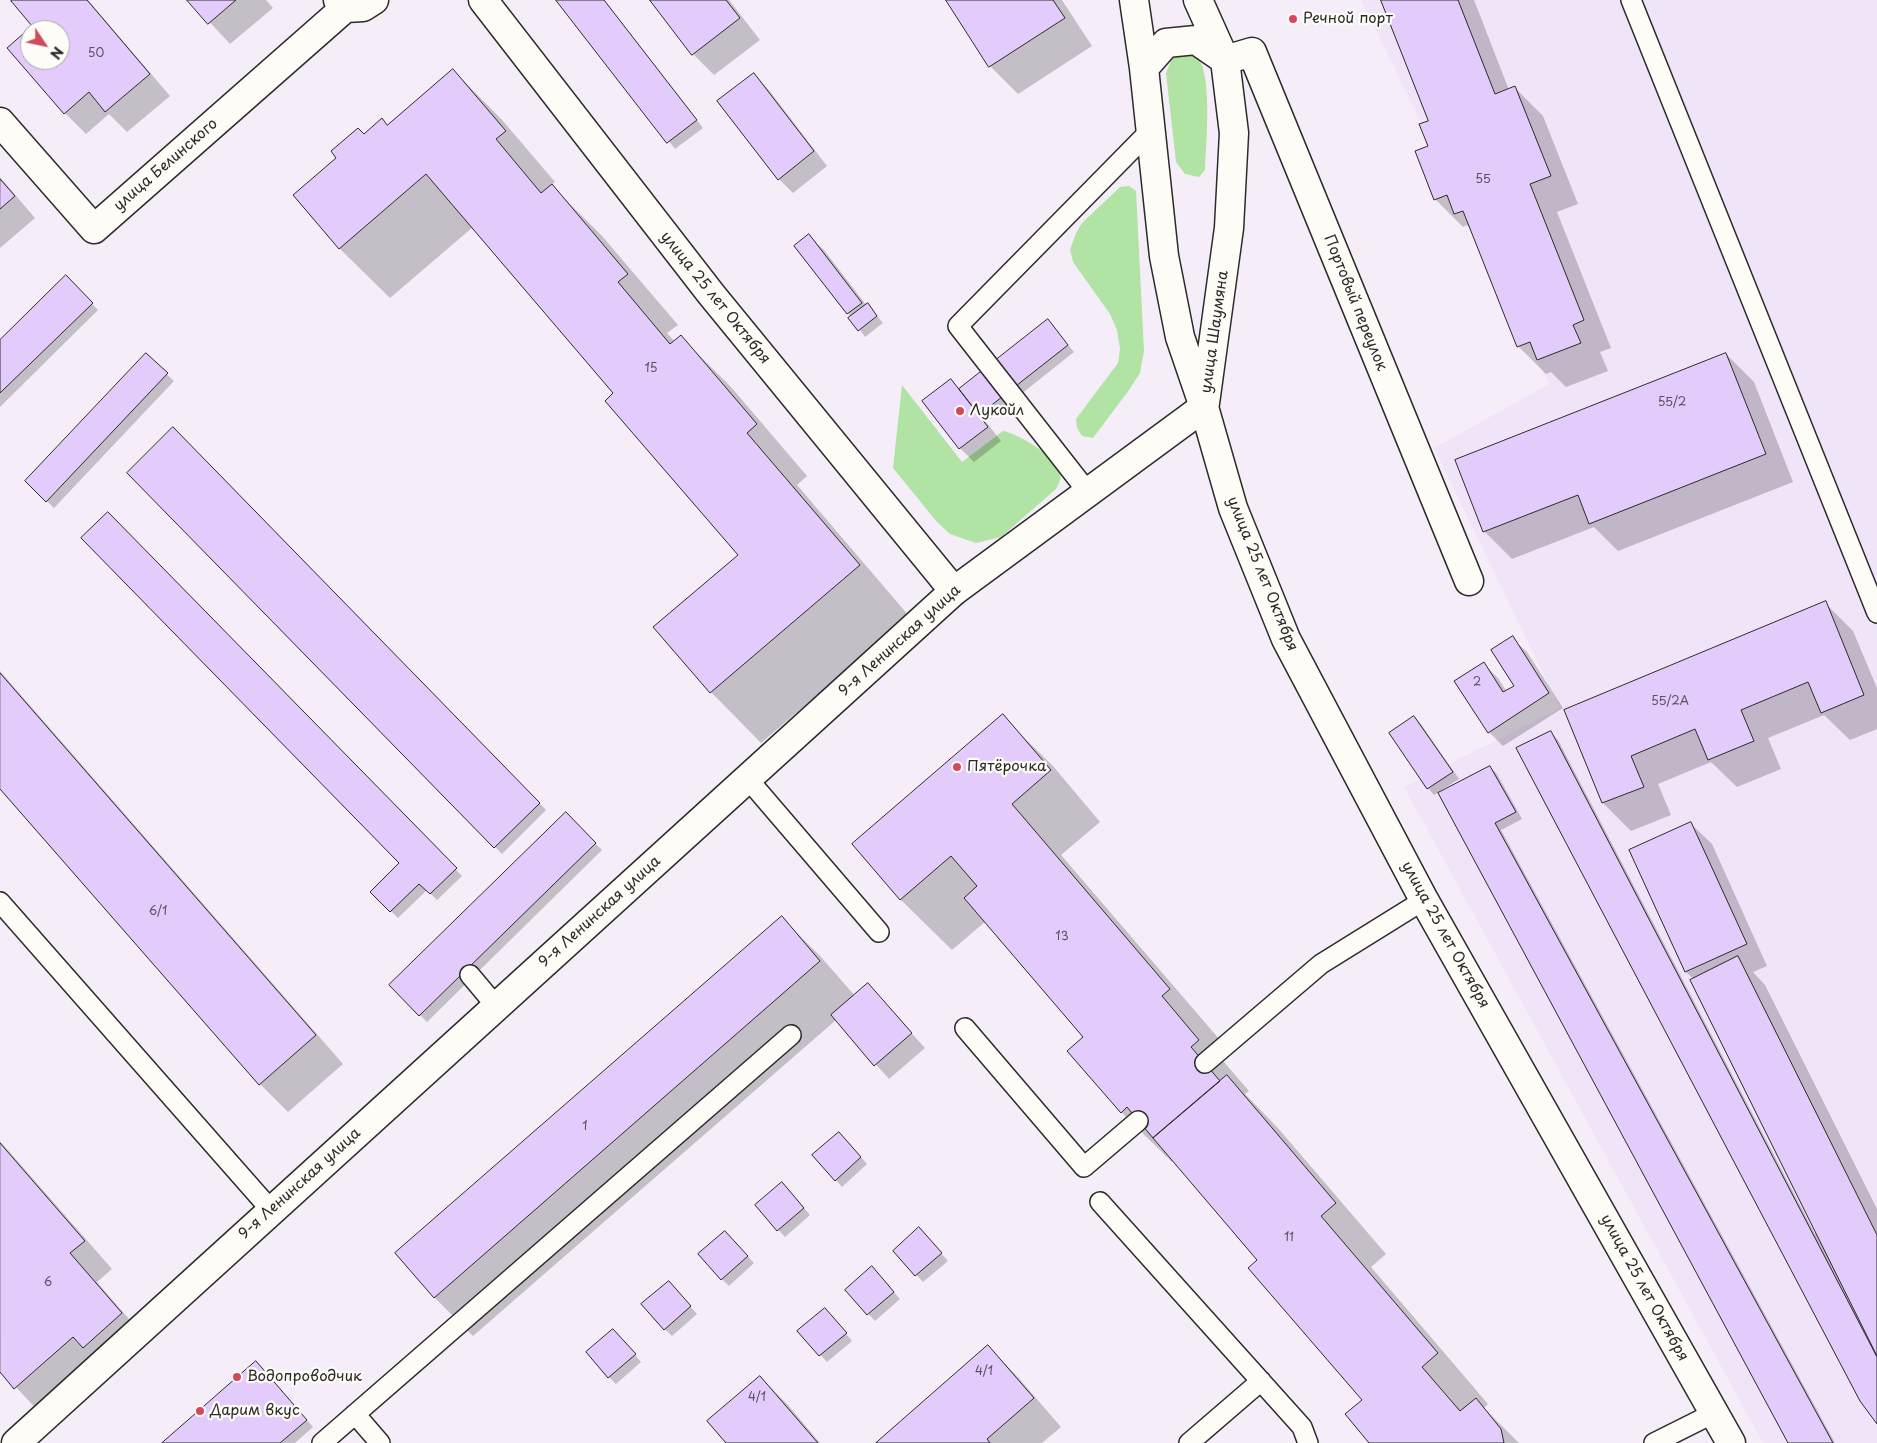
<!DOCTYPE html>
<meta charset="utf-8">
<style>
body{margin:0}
#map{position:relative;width:1877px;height:1443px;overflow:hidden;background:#f5eef8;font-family:"Playpen Sans",sans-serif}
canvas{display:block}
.north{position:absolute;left:20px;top:20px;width:50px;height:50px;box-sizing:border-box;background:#fdfcf7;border:1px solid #a9a8a5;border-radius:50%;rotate:124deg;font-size:14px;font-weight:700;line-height:20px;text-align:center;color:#2b2b2b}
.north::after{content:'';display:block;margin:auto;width:18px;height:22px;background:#d1495b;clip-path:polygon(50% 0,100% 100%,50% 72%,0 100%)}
</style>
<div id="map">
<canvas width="1877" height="1443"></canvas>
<div class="north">N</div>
</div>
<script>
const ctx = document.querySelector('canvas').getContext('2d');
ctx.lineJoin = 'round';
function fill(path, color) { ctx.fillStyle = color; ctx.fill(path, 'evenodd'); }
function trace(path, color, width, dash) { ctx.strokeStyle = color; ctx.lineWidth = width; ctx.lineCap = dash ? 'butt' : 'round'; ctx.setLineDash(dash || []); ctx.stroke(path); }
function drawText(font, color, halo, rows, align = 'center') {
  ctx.font = font + ' "Playpen Sans",sans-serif'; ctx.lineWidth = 4.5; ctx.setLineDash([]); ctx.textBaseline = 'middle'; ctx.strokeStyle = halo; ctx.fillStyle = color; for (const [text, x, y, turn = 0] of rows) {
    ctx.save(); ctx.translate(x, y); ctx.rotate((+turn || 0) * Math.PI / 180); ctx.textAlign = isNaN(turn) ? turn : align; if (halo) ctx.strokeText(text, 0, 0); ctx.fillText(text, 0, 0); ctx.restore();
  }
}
fill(new Path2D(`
 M1361 0H1877V1443H1763L1404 787 1560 708 1434 448 1549 384Z`), '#f0e4f9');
fill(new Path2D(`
 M1186 52C1189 53 1194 55 1197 57 1213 72 1206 148 1205 170L1199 177 1185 174 1176 162 1166 73 1173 56Z
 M1129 186 1136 191 1144 351 1140 373 1129 390 1093 438 1082 436 1077 428 1076 419 1118 363 1120 349 1117 330 1110 314 1073 262 1070 250 1076 233 1082 223 1120 187Z
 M902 385 962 462 1003 431C1017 433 1055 456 1060 470 1062 477 1059 484 1056 489L1001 537 976 543 950 534 937 522 893 468Z`), '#b0e3a4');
fill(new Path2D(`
 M15 0H88L170 96 127 132 109 114 86 134 65 113 9 48 34 26ZM30 30H60V60H30Z
 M189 0H266L273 8 230 44Z
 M558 0H604L703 128 675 149Z
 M652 0H729L760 40 714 75 693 54Z
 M948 0H1062L1092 46 1018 94 990 66Z
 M1382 0H1474L1509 90 1515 88 1543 116 1578 204 1557 212 1611 348 1600 352 1608 371 1566 387 1551 372 1546 374 1518 346 1472 230 1467 225 1463 227 1435 199 1429 147 1430 122Z
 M453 70 503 121 555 182 551 185 602 236 678 325 667 333 675 342 681 337 731 387 807 476 797 485 909 616 761 743 711 692 655 627 739 555 615 393 473 227 390 298 339 248 364 135 382 120 388 126Z
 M754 74 768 89 827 166 793 193 779 179Z
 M0 177 35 218 0 248Z
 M809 236 824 250 867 306 874 312 883 323 865 337 848 313Z
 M66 277 98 310 0 407V342Z
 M1054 328 1074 352 986 422 1001 441 974 462 960 448 950 381 960 390Z
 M1726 354 1754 382 1793 482 1618 551 1594 527 1512 559 1484 531Z
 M146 355 174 381 54 508 26 481Z
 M173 429 546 810 502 854 129 473Z
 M108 513 462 876 437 900 427 890 398 918 371 892 401 863Z
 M1825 603 1853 631 1877 688V729L1850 740 1824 715 1768 738 1781 769 1737 787 1711 762 1658 784 1671 815 1631 831 1603 803 1565 710Z
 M1512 638 1527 652 1563 708 1503 746 1489 732 1484 664 1498 678 1507 692 1516 686Z
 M0 671 343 1064 288 1112 260 1084 0 787Z
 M1002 716 1053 766 1100 822 1061 855 1220 1040 1211 1047 1249 1091 1245 1094 1277 1127 1386 1254 1371 1267 1488 1404 1484 1408 1519 1443H1371L1364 1400 1259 1260 1174 1160 1172 1162 1121 1112 1085 1037 986 921 952 950 901 900 853 844Z
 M1414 717 1421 724 1459 779 1440 791 1441 793 1490 767 1497 774 1522 819 1501 830 1835 1443H1789L1439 792 1434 795 1428 788Z
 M1551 733 1558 740 1815 1234 1817 1233 1694 979 1686 972 1631 851 1690 823 1712 844 1767 966 1753 972 1765 985 1877 1209V1422Z
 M566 814 602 850 427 1022 391 985Z
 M782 918 821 957 855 996 868 985 925 1048 889 1079 836 1020 473 1336 434 1297Z
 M846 1140 867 1164 842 1187 836 1180Z
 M0 1141 112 1269 97 1282 149 1342 111 1375 43 1416 0 1370Z
 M789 1190 810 1215 785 1237 757 1206Z
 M926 1236 948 1261 923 1282 895 1251Z
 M732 1239 754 1263 729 1286 722 1279Z
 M879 1275 900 1299 875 1321 847 1290Z
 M675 1289 697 1314 672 1336 665 1329Z
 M831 1316 852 1341 827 1362 799 1331Z
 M620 1337 641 1362 616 1384 609 1377Z
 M988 1347 1016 1375 1061 1427 1042 1443H878Z
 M263 1370 313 1427 295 1443H164Z
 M760 1377 788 1405 820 1443H728Z`), '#0003');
const building = new Path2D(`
 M13 0H87L150 74 105 112 89 92 64 114 7 48 32 26 11 1ZM30 30H60V60H30Z
 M187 0H236L208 24Z
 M556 0H604L697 120 667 143Z
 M650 0H726L740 18 692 55Z
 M946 0H1053L1065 18 989 67Z
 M1381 0H1458L1495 94 1515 86 1551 176 1530 184 1584 320 1573 325 1581 343 1537 360 1530 342 1517 347 1463 211 1454 214 1447 195 1434 200 1415 151 1428 146 1419 124 1428 121Z
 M453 69 506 131 496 139 541 193 552 184 628 274 618 282 670 344 681 335 757 424 747 433 860 565 710 693 653 627 738 555 605 401 613 393 426 174 339 249 293 195 336 158 331 151 358 128 364 134 382 118 387 125Z
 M754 73 814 151 778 180 717 101Z
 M0 179 15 196 0 209Z
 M809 234 862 303 847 314 794 246Z
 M66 275 93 303 0 393V340Z
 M868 303 877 316 858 331 848 318Z
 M1048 319 1068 345 979 415 959 389Z
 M146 353 168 373 46 502 25 481Z
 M1726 353 1766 454 1589 524 1578 495 1483 532 1455 460Z
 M951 379 988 427 959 449 922 401Z
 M173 427 540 803 494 848 127 473Z
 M108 512 457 868 430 894 419 884 390 912 370 892 399 863 81 538Z
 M1826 601 1864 695 1821 713 1808 682 1741 710 1754 741 1708 760 1695 729 1631 756 1644 787 1602 803 1564 710Z
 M1513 636 1549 693 1488 733 1454 681 1484 662 1503 692 1514 686 1491 650Z
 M0 673 316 1035 259 1085 0 789Z
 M1003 714 1051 770 1012 804 1170 989 1162 996 1199 1040 1191 1047 1220 1081 1153 1138 1127 1107 1121 1113 1067 1051 1083 1037 964 898 977 886 951 856 900 900 852 844Z
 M1414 716 1453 772 1427 789 1389 733Z
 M1551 731 1877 1357V1424L1860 1401 1516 748Z
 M1490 766 1516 812 1495 823 1833 1443H1788L1438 793Z
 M566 812 596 843 419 1016 389 985Z
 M1691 822 1747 944 1685 972 1629 850Z
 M782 916 820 961 434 1298 395 1253Z
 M1738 956 1877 1235V1356L1690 980Z
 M868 983 912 1033 874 1066 831 1015Z
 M1227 1075 1336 1203 1321 1216 1438 1353 1422 1367 1460 1411 1476 1398 1501 1429 1504 1443H1369L1345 1414 1362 1400 1248 1268 1257 1260 1153 1138Z
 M839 1132 861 1157 835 1181 812 1155Z
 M0 1143 85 1241 70 1253 122 1313 83 1348 73 1337 14 1389 0 1372Z
 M782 1182 804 1208 777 1231 755 1205Z
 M919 1227 942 1253 915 1276 893 1251Z
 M725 1231 748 1256 721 1280 698 1254Z
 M872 1266 894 1292 867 1315 845 1290Z
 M669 1281 691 1306 664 1330 641 1304Z
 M825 1308 847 1333 819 1356 797 1331Z
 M613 1329 636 1354 608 1378 586 1352Z
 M988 1345 1034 1398 987 1439 990 1443H876Z
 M256 1361 307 1420 280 1443H162Z
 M760 1376 818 1443H726L707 1421Z`);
fill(building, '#e3ccfc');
trace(building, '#2b2b2b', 1);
const service = new Path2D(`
 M1631 0 1877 613
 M1087 491 958 326 1150 131
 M747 778 879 932
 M0 902 271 1210
 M470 975 496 1006
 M965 1028 1084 1167 1138 1121
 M1205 1063 1321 964 1424 900
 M1100 1202 1302 1427 1308 1443
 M355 1414 380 1443
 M322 1443 791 1035
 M1189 1443 1261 1381
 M1654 1443 1714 1413`);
const minor = new Path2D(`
 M338 0 345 8 363 7 374 0
 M483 0 711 294 954 591
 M1225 60 1252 52 1469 581
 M0 122 94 229 345 8`);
const tertiary = new Path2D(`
 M16 1443 954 591 1204 407`);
const secondary = new Path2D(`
 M1134 0 1144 68 1164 256 1180 337 1204 407 1233 508 1286 639 1424 900 1731 1443
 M1198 0 1225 60 1234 133 1229 228 1205 403
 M1144 68 1166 43 1196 40 1225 60`);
trace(service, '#2b2b2b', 22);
trace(minor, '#2b2b2b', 31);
trace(tertiary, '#2b2b2b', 31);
trace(secondary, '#2b2b2b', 31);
trace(service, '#fdfcf7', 19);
trace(minor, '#fdfcf7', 28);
trace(tertiary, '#fdfcf7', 28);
trace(secondary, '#fdfcf7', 28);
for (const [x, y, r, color] of [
 [1293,19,5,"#d1495b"],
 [960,411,5,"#d1495b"],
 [957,767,5,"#d1495b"],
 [237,1377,5,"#d1495b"],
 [200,1411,5,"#d1495b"]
]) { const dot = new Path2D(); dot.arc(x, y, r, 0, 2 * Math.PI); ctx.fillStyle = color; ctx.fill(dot); trace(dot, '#fdfcf7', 2); }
drawText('12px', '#59535f', null, [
 ["50",96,54],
 ["55",1483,180],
 ["15",651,369],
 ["55/2",1672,403],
 ["2",1477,683],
 ["55/2А",1670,702],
 ["6/1",158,912],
 ["13",1062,937],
 ["1",585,1127],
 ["11",1289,1238],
 ["6",48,1283],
 ["4/1",984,1372],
 ["4/1",757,1398]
]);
drawText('15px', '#2b2b2b', '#fdfcf7', [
 ["Речной порт",1303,19],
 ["Лукойл",970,411],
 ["Пятёрочка",967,767],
 ["Водопроводчик",247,1377],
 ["Дарим вкус",210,1411]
], 'left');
drawText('15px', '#2b2b2b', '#fdfcf7', [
 ["улица Белинского",166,165,-41],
 ["улица 25 лет Октября",715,298,51],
 ["Портовый переулок",1355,303,68],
 ["улица Шаумяна",1215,332,-82],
 ["улица 25 лет Октября",1262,574,68],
 ["9-я Ленинская улица",900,641,-42],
 ["9-я Ленинская улица",600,912,-42],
 ["улица 25 лет Октября",1445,935,61],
 ["9-я Ленинская улица",300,1184,-42],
 ["улица 25 лет Октября",1644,1288,61]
]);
</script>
